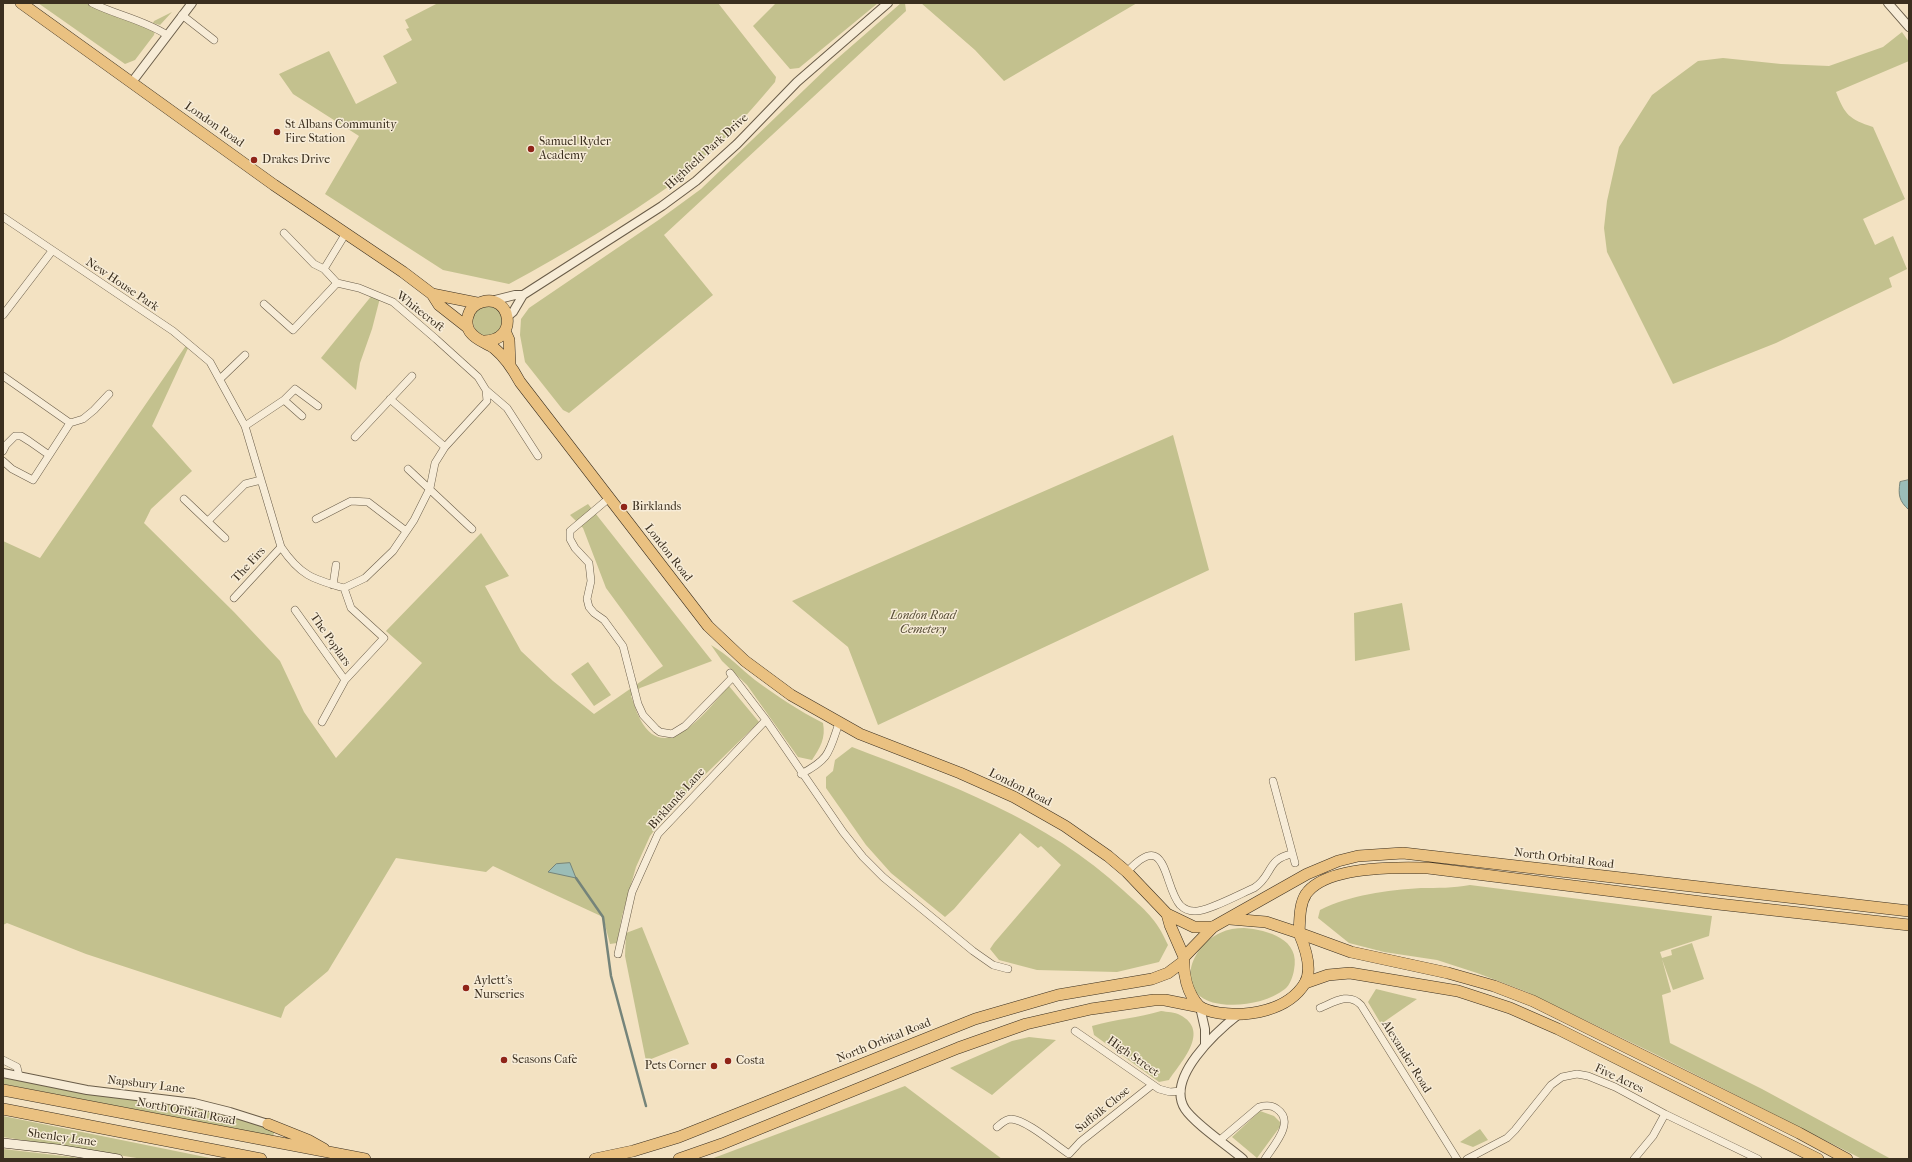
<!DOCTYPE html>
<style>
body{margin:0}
#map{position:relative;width:1912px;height:1162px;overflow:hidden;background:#f3e2c2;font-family:"IM FELL French Canon",serif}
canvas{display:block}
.frame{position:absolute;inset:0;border:4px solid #3b2f1f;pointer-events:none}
</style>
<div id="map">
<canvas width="1912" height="1162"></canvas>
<div class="frame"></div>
</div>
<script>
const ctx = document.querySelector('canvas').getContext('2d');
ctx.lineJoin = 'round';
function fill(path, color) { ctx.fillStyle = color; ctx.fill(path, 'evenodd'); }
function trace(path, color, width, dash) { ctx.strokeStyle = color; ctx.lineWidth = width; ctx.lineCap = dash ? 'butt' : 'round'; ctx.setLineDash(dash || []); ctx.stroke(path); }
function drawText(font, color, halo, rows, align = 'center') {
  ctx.font = font + ' "IM FELL French Canon",serif'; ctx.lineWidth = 3; ctx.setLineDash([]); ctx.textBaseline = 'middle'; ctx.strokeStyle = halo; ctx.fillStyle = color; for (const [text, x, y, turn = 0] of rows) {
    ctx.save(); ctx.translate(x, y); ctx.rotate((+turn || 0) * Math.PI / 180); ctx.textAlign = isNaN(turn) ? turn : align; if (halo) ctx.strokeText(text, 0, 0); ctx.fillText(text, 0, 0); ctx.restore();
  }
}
fill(new Path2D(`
 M38 3H86L111 15 155 30 154 35 135 60 125 64Z
 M438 3H718L776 77 775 82C746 116 714 154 678 180 625 218 566 253 509 284L443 270 325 194 359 136 293 94 279 74 329 51 356 104 397 83 383 56 412 40 406 29 409 28 405 20Z
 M776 3H878L799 68 790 69 753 26Z
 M901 3H905L906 11 664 235 713 295 569 413 563 410 525 362 520 335 521 319 529 308 660 219 701 189 831 64Z
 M921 3H1137L1004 81 975 50Z
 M172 12 160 25 153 23 154 21Z
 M1902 32 1909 42V61L1836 92C1845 115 1849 119 1873 127L1905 199 1863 219 1875 245 1893 236 1907 269 1889 278 1892 287 1776 343 1673 384 1607 252 1604 228 1607 201 1619 147 1652 95 1698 61 1723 58 1781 64 1829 66 1883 47Z
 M373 294 380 298 372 329 360 363 356 390 321 358Z
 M473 321a15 15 0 1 1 30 0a15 15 0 1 1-30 0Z
 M189 346 152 426 192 471 151 509 144 523 234 612 280 661 304 712 336 758 422 663 386 631 481 533 509 576 485 586 521 651 553 681 594 714 663 666 606 588 583 528 570 515 588 504 712 661 640 688 631 696C634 703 636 712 640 719 666 769 709 707 729 686L759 722 672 807 650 836 636 867 622 916 617 943 610 944 603 917 493 866 486 872 396 858 328 971 285 1007 281 1018 86 954 7 923 3 925V541L40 558 185 347Z
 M1173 435 1209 570 878 725 848 647 792 601Z
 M1402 603 1410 650 1355 661 1354 613Z
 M711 645C728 655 740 668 755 680 777 696 799 711 823 723 826 738 820 748 812 760L798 757 747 685 722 661Z
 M588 662 611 695 594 706 571 674Z
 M852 747C948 784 1047 819 1124 891 1145 910 1156 918 1168 945L1159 962 1117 972 1037 970 999 960 990 949 994 943 1061 865 1041 846 1038 848 1020 833 954 909 945 917 891 873 866 845 826 788V777L833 771 835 760Z
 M1470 885 1712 916 1709 936 1660 952 1662 958 1672 955 1671 950 1692 943 1704 979 1673 990 1662 959 1671 992 1662 995 1670 1043 1762 1089 1891 1159H1862L1655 1054 1527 992 1477 973 1437 960 1384 952 1349 943 1318 918 1320 910C1350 895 1387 890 1421 888 1438 888 1453 888 1470 885Z
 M642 927 689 1044 646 1061 625 956 626 933Z
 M1244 928C1268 930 1301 939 1294 970 1293 976 1290 985 1285 989 1268 1002 1241 1007 1221 1004 1174 998 1187 948 1220 933 1228 929 1236 928 1244 928Z
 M1376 989 1417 999 1381 1024 1368 1002Z
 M1161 1011C1167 1012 1175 1012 1180 1015 1211 1031 1181 1062 1169 1080L1159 1082 1094 1035 1092 1026C1115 1019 1139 1018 1161 1011Z
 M1029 1037 1056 1040 992 1095 950 1068 1012 1041Z
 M3 1078 86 1093 169 1102 207 1109 243 1119 275 1130 273 1136 3 1084Z
 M905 1086 1002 1159H711Z
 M1260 1111 1274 1116 1282 1124 1257 1158 1232 1137Z
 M3 1116 215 1159H143L3 1137Z
 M1480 1129 1488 1140 1473 1147 1460 1142Z
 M3 1149 89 1159H3Z`), '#c3c18e');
const water = new Path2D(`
 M1909 480V510C1899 501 1898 495 1900 482Z
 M570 863 576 878 548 872 556 864Z`);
fill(water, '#9bbdb7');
trace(water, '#75847a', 1);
trace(new Path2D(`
 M576 878 603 917 611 976 646 1106`), '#75847a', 2.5);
const minor = new Path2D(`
 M92 3C116 15 144 20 167 35
 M182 15 214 40
 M3 217 173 331 210 362 245 426 281 547C300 575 312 579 344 588L365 578 393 551 414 520 430 488 435 463 445 447 487 401 486 390 478 377 436 339 393 302 359 288 337 283 324 269 346 233
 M284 233 314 264 324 269
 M264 304 293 330 337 283
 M3 315 52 251
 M3 376 70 423
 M220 379 245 355
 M486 390 507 408 538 456
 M390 399 445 447
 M284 400 302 416
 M245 426 284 400 295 389 318 406
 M355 437 412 376
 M3 451 6 445 15 436H21L29 441 49 455
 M3 461 12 469 33 480 70 423 83 419 94 410 109 394
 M408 469 472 529
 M184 499 225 538
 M608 499 570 531V539L575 548 589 563 591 581 587 599 589 607 594 613 604 620 623 646 638 704 643 715 656 729 660 732 672 734 685 726 733 677
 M316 519 351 501 368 502 406 531
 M208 521 245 484 261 480
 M333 585 336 565
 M234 598 281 547
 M295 610 345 680 384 638 351 608 344 588
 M730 673 766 720 843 832 863 857 883 877 973 951 993 965 1008 969
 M322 722 345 680
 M801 774C830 759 829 752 839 723
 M1273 781 1295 863
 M1127 872C1168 827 1163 886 1180 905 1184 909 1189 911 1194 911 1205 913 1242 893 1254 888 1273 876 1266 859 1292 854
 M618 954 632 892 658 834 766 720
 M1320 1008C1334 1002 1349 992 1361 1005L1457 1159
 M1075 1031 1159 1089 1170 1092 1181 1091
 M3 1060 17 1067 19 1076
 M997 1127C1001 1124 1005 1119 1011 1119 1027 1120 1055 1145 1069 1154L1080 1142 1152 1085
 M1220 1140 1259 1107C1266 1105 1272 1105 1277 1109 1296 1122 1273 1146 1265 1159
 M1467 1159 1507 1138 1515 1130 1551 1085 1562 1077 1577 1074 1588 1076 1615 1087 1665 1114 1758 1159
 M1634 1159 1653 1136 1665 1114`);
const tertiary = new Path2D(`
 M1888 3 1909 27
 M132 82 192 3
 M491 301 515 295H523
 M507 317 513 312 523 295 662 206 696 181 737 144 797 82 888 3
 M1200 1007 1205 1029V1045
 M1239 1014C1217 1031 1165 1078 1185 1109 1195 1124 1228 1146 1243 1159
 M3 1073 87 1090 194 1103 230 1112 268 1124`);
const secondary = new Path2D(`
 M3 1143 57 1149 118 1159`);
const primary = new Path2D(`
 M21 3 274 185 403 272 432 294 439 305 467 327
 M432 294 477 303
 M505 331 509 340 510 365
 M483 341C520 342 511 293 482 302 475 304 470 308 468 316 466 321 467 329 471 333 476 340 487 343 494 348 505 357 513 369 520 382L708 626 745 661 791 695 860 734 960 773 1014 797 1065 826 1108 856 1127 872 1167 914 1194 927H1213
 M1167 914 1170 925 1184 957
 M1299 933 1351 952 1448 973 1494 986 1533 1001 1799 1133 1847 1159
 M1305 983 1328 975 1350 973 1458 991 1510 1008 1558 1029 1818 1159`);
const trunk = new Path2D(`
 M1230 919 1266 922 1299 933C1305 947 1313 969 1305 983 1288 1011 1248 1017 1219 1013 1213 1012 1204 1010 1199 1006 1187 993 1183 974 1184 957L1213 927 1307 874 1338 861 1358 856 1403 853 1909 911
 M1299 933C1300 920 1299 905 1306 894 1325 866 1398 867 1428 868L1718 904 1909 925
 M3 1090 365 1159
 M3 1109 261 1159
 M268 1124 308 1140 324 1149
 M595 1159 633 1151 679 1137 975 1019 1058 995 1152 979 1168 973 1184 961
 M679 1159 722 1144 958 1048 1026 1024 1091 1009 1154 1000H1165L1200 1007`);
trace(minor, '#695c48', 8);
trace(tertiary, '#695c48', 10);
trace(secondary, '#3b2f1f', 10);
trace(primary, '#3b2f1f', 12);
trace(trunk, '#3b2f1f', 12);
trace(minor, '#f7ecd7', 7);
trace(tertiary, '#f7ecd7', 8);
trace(secondary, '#f7ecd7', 9);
trace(primary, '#eac181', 11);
trace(trunk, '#eac181', 11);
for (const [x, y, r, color] of [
 [277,132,4,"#8f2418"],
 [531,149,4,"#8f2418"],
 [254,160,4,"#8f2418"],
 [624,507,4,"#8f2418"],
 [466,988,4,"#8f2418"],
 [504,1060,4,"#8f2418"],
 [728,1061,4,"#8f2418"],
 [714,1066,4,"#8f2418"]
]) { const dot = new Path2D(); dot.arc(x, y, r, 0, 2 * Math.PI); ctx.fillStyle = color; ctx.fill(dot); trace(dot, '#f7ecd7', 1.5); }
drawText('12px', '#3b2f1f', '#f7ecd7', [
 ["London Road",214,125,35],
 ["Highfield Park Drive",707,152,-42],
 ["New House Park",122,285,34],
 ["Whitecroft",420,312,38],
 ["London Road",668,553,52],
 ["The Firs",249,565,-47],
 ["The Poplars",330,640,55],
 ["London Road",1020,788,27],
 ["Birklands Lane",677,799,-48],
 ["North Orbital Road",1564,859,7],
 ["North Orbital Road",884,1041,-22],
 ["High Street",1133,1057,35],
 ["Alexander Road",1406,1057,58],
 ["Five Acres",1619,1079,25],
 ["Napsbury Lane",146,1085,7],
 ["Suffolk Close",1103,1110,-39],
 ["North Orbital Road",186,1112,11],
 ["Shenley Lane",62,1138,8]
]);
drawText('12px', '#3b2f1f', '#f7ecd7', [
 ["St Albans Community",285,125],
 ["Fire Station",285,139],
 ["Samuel Ryder",539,142],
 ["Academy",539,156],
 ["Drakes Drive",262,160],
 ["Birklands",632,507],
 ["Aylett's",474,981],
 ["Nurseries",474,995],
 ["Seasons Cafe",512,1060],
 ["Costa",736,1061],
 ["Pets Corner",706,1066,"right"]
], 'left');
drawText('italic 12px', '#564c35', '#f7ecd7', [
 ["London Road",923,616],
 ["Cemetery",923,630]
]);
</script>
